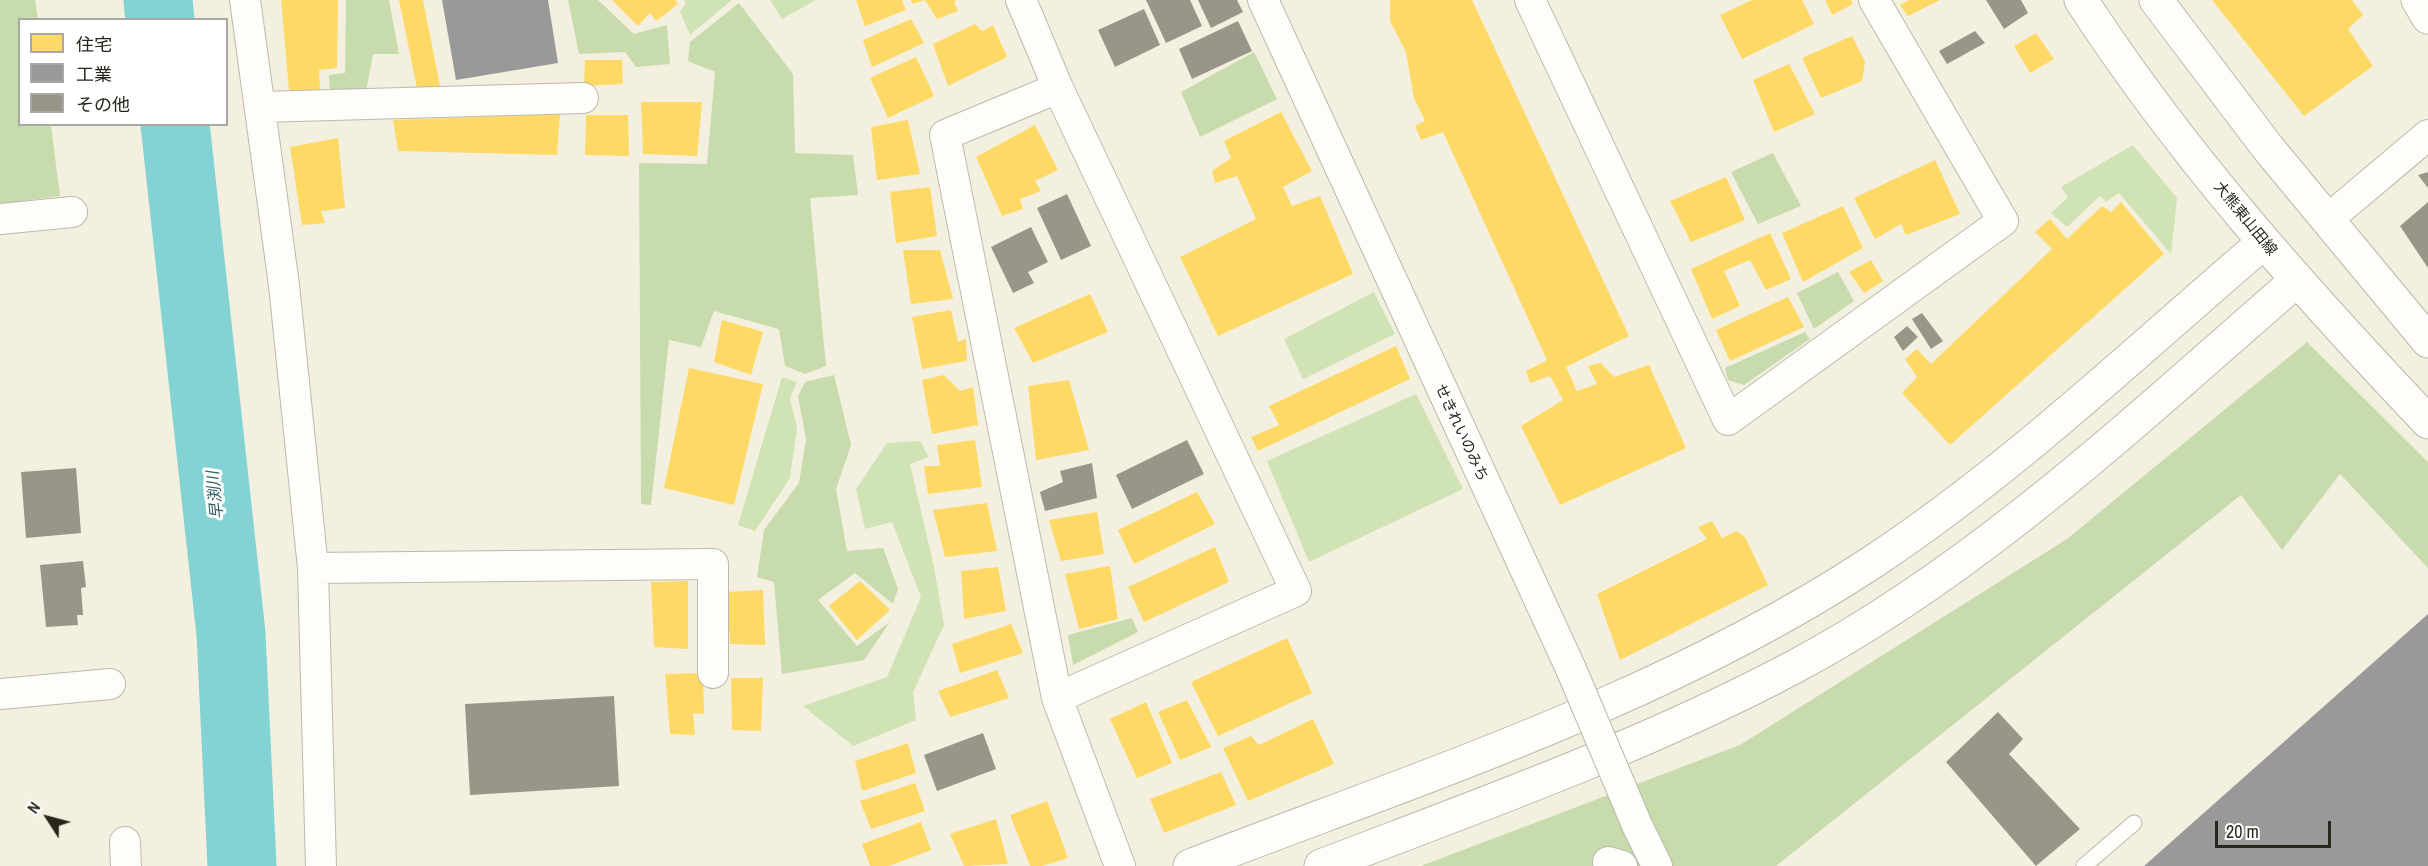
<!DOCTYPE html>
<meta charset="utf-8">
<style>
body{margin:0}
#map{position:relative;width:2428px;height:866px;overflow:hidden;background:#f4f0df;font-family:"Archivo Narrow","Noto Sans JP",sans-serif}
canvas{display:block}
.legend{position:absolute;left:18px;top:18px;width:210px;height:108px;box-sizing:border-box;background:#fff;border:2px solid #a9a8a4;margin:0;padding:8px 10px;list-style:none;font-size:18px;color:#28261b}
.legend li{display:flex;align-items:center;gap:12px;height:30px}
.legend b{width:30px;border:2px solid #a9a8a4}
.north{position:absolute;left:18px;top:788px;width:60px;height:60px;-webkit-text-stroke:4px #fff;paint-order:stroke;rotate:306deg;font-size:16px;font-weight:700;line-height:24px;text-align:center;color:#28261b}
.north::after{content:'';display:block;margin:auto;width:21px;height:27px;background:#28261b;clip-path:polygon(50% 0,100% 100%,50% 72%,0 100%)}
.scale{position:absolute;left:2215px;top:821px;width:116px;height:27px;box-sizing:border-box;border:3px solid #28261b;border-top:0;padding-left:8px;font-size:18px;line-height:21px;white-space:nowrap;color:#28261b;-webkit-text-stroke:4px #fff;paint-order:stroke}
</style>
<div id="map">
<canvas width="2428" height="866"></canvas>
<ul class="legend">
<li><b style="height:16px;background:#ffd966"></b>住宅</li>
<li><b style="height:16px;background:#999"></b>工業</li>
<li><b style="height:16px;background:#999689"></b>その他</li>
</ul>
<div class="north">N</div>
<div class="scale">20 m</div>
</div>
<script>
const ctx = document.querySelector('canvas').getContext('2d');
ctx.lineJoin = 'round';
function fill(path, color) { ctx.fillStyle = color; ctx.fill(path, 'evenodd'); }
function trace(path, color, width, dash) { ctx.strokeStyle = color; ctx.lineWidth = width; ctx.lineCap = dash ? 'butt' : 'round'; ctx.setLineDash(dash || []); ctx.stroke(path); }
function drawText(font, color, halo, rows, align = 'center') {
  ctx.font = font + ' "Archivo Narrow","Noto Sans JP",sans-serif'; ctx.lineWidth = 6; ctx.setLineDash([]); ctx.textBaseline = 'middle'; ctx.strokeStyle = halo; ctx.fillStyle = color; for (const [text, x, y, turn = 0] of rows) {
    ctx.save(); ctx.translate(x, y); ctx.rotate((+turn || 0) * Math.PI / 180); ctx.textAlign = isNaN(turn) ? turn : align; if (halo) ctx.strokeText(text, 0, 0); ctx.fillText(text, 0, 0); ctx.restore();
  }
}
fill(new Path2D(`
 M683 0H732L690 35 680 12 686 3Z
 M770 0H816L782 19Z
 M2133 145 2177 198 2171 254 2119 193 2106 202 2100 196 2067 227 2051 213 2068 197 2061 187Z
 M1374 292 1395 334 1303 379 1284 339Z
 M782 377 797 382 790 398 797 428 790 478 755 531 738 525Z
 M1416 394 1463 489 1309 562 1267 461Z
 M920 441 929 457 910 464 934 567 944 625 913 692 916 720 853 746 803 706 887 677 921 597 892 522 865 529 856 489 887 443Z`), '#cfe3b5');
fill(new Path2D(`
 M0 0H35L38 19 20 20V124L51 125 60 196 0 204Z
 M346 0H389L399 54H373L366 92H330L329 75 345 73Z
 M568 0H598L634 34 667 25 670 64 636 67 625 52 579 54Z
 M739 3 793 74 795 153 853 155 858 195 810 198 826 366 805 374 785 366 779 329 714 311 701 347 669 340 651 505 641 504 639 163 707 164 715 72 688 61 690 42Z
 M1254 52 1277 99 1200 137 1181 92Z
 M1773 153 1801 206 1758 224 1731 172Z
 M1838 272 1854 301 1814 329 1797 293Z
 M1805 332 1810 339 1744 385 1728 380 1725 368Z
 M2307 342 2428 462V568L2340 474 2282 550 2241 495 1776 866H1421L1740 745 2067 539Z
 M834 375 851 445 836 489 847 551 883 548 898 589 893 604 855 573 818 600 857 646 890 622 864 660 782 674 774 582 757 577 764 530 799 483 806 439 798 396 805 382Z
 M1132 618 1138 632 1073 665 1068 635Z`), '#c7dbad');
fill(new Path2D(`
 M281 0H338L337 68 319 70 320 90H289Z
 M399 0H423L441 91 418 93Z
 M612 0H675L678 4 656 21 650 13 638 26Z
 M856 0H902L906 10 865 26Z
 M911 0H957L954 2 958 11 937 19 925 0 913 4Z
 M1390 0H1472L1629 336 1566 367 1577 391 1597 384 1588 366 1601 363 1614 377 1649 365 1686 448 1560 505 1521 426 1563 400 1550 376 1530 383 1526 371 1547 360 1443 132 1421 140 1415 126 1425 121 1414 98 1406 52 1390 21Z
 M1752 0H1802L1814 24 1742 59 1720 15Z
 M1825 0H1851L1853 4 1832 15Z
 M1909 0H1940L1908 16 1900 5Z
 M2212 0H2352L2363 15 2348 29 2373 66 2304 116Z
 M911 19 924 43 872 67 863 40Z
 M975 24 982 31 993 25 1007 57 948 86 933 44Z
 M2036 33 2054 59 2030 73 2014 46Z
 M1852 36 1865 62 1862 81 1821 98 1802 58Z
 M916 57 934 96 888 118 870 78Z
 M585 60H622L623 84 584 86Z
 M1789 64 1815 114 1774 132 1753 80Z
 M641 102H702L697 156 643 154Z
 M1281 112 1312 171 1283 187 1292 206 1320 196 1353 274 1218 336 1180 257 1256 219 1237 176 1215 183 1212 171 1231 158 1224 141Z
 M560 114 557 155 398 151 393 120Z
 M586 115H628L629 156 585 155Z
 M908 120 920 174 877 180 871 127Z
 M1035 125 1058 170 1035 181 1041 191 1020 199 1023 209 1002 216 976 157Z
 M338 138 345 208 321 211 325 223 302 225 290 147Z
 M1935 160 1960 214 1906 235 1901 224 1875 239 1854 198Z
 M1726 177 1745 220 1691 242 1670 201Z
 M930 187 937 236 896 243 890 192Z
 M2121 202 2164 254 1950 445 1902 393 1917 377 1905 359 1917 349 1931 364 2052 249 2035 232 2050 219 2067 239 2102 206 2111 212Z
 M1843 206 1863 248 1803 282 1782 233Z
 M1770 233 1791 279 1766 290 1750 260 1724 271 1740 306 1712 319 1691 269Z
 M903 250H940L953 299 911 304Z
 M1871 260 1883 281 1864 293 1849 272Z
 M1090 294 1108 332 1033 363 1014 328Z
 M1788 297 1804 327 1730 361 1716 330Z
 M951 310 958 342 966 339 967 361 922 369 912 317Z
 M722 320 763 332 751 375 714 362Z
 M1396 346 1410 379 1258 451 1251 437 1279 425 1269 406Z
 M689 368 763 384 734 505 664 488Z
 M944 375 960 391 973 387 978 425 932 434 922 380Z
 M1069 380 1089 450 1036 460 1028 386Z
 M975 440 982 487 928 494 924 466H940L937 445Z
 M1197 492 1215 524 1134 564 1118 530Z
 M987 503 997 551 945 557 933 510Z
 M1097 512 1104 554 1061 561 1049 520Z
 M1712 521 1722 538 1736 531 1745 537 1768 585 1620 660 1597 594 1707 539 1698 527Z
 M1215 547 1229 582 1144 622 1128 587Z
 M1110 566 1118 619 1079 629 1065 574Z
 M998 567 1006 611 964 619 961 571Z
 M688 581V649L654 647 651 582Z
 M860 581 890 610 857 640 829 606Z
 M763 590 765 645 730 644 727 592Z
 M1011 624 1023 653 960 673 952 644Z
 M1287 638 1312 693 1218 736 1191 682Z
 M997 670 1009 698 950 717 938 691Z
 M703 673 704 714 693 713 695 735 670 734 665 674Z
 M731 678H763L761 731 732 730Z
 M1187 700 1211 747 1180 760 1158 712Z
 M1146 702 1172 763 1137 778 1110 719Z
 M1313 719 1334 764 1248 801 1223 748 1251 736 1259 745Z
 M908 743 916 773 862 791 855 761Z
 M1221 772 1236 805 1164 833 1150 799Z
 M915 783 925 811 871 829 860 801Z
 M1047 801 1068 858 1042 866H1030L1010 815Z
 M996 819 1008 864 964 866 950 834Z
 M921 822 931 850 889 866H870L862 844Z`), '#ffd966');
fill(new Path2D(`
 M442 0H548L558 63 456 80Z
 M2428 614V866H2144Z`), '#999');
trace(new Path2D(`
 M158 0 160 20
 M175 124 231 634 242 866`), '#83d3d4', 69);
fill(new Path2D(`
 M1146 0H1190L1202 26 1166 43Z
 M1198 0H1237L1243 12 1211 28Z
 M1986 0H2021L2028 13 2004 29Z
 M1144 9 1160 45 1115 67 1098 30Z
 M1238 21 1252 51 1192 79 1179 49Z
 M1975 31 1985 43 1947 64 1939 51Z
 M2428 172V188L2418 175Z
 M1067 194 1091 246 1061 260 1037 208Z
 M2428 202V268L2400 226Z
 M1031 227 1048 262 1028 272 1034 283 1013 293 991 247Z
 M1922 313 1943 341 1931 349 1912 319Z
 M1907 326 1918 337 1903 351 1894 337Z
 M1187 440 1204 474 1132 509 1116 475Z
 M1092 463 1097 498 1045 511 1040 492 1063 482 1060 471Z
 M76 468 81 533 26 538 21 472Z
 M83 561 86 587 81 588 83 615H77L78 625 46 627 40 565Z
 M614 696 619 786 470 795 465 704Z
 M1998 712 2023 739 2009 754 2080 829 2036 866 1946 762Z
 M983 733 996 769 937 791 924 755Z`), '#999689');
const lane = new Path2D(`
 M2084 866 2134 823`);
const street = new Path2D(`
 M245 0 284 285 313 568 321 866
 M1021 0 1058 88 1296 591 1057 698
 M1263 0 1571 669
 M1530 0 1728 420 2003 221 1874 0
 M1058 88 945 135 1057 698 1120 866
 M260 107 583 98
 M0 219 72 212
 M2327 220 2428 135
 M313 568 713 564V673
 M0 694 110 684
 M1637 825 1657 866
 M125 842 126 866
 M1608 862 1622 866`);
const secondary = new Path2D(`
 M2081 0C2181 154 2302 289 2428 422
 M2156 0 2268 148 2428 341
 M1190 866C1418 778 1663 699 1868 565 2010 472 2134 353 2263 243
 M1321 866C1480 805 1643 747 1794 667 1979 569 2139 417 2296 281`);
const highway = new Path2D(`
 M2418 0 2428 17`);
trace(lane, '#bcb9ac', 17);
trace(street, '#bcb9ac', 32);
trace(secondary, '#bcb9ac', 35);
trace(highway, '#bcb9ac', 35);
trace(lane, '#fdfdfa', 15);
trace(street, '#fdfdfa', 30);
trace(secondary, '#fdfdfa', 33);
trace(highway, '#fdfdfa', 33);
const streetBridge = new Path2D(`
 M1571 669 1637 825`);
trace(streetBridge, '#bcb9ac', 32, []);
trace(streetBridge, '#fdfdfa', 30);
drawText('15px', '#28261b', '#fff', [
 ["大熊東山田線",2245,219,51],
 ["せきれいのみち",1461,433,65]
]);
drawText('italic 16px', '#2a5c60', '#fff', [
 ["早渕川",216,495,-96]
]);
</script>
